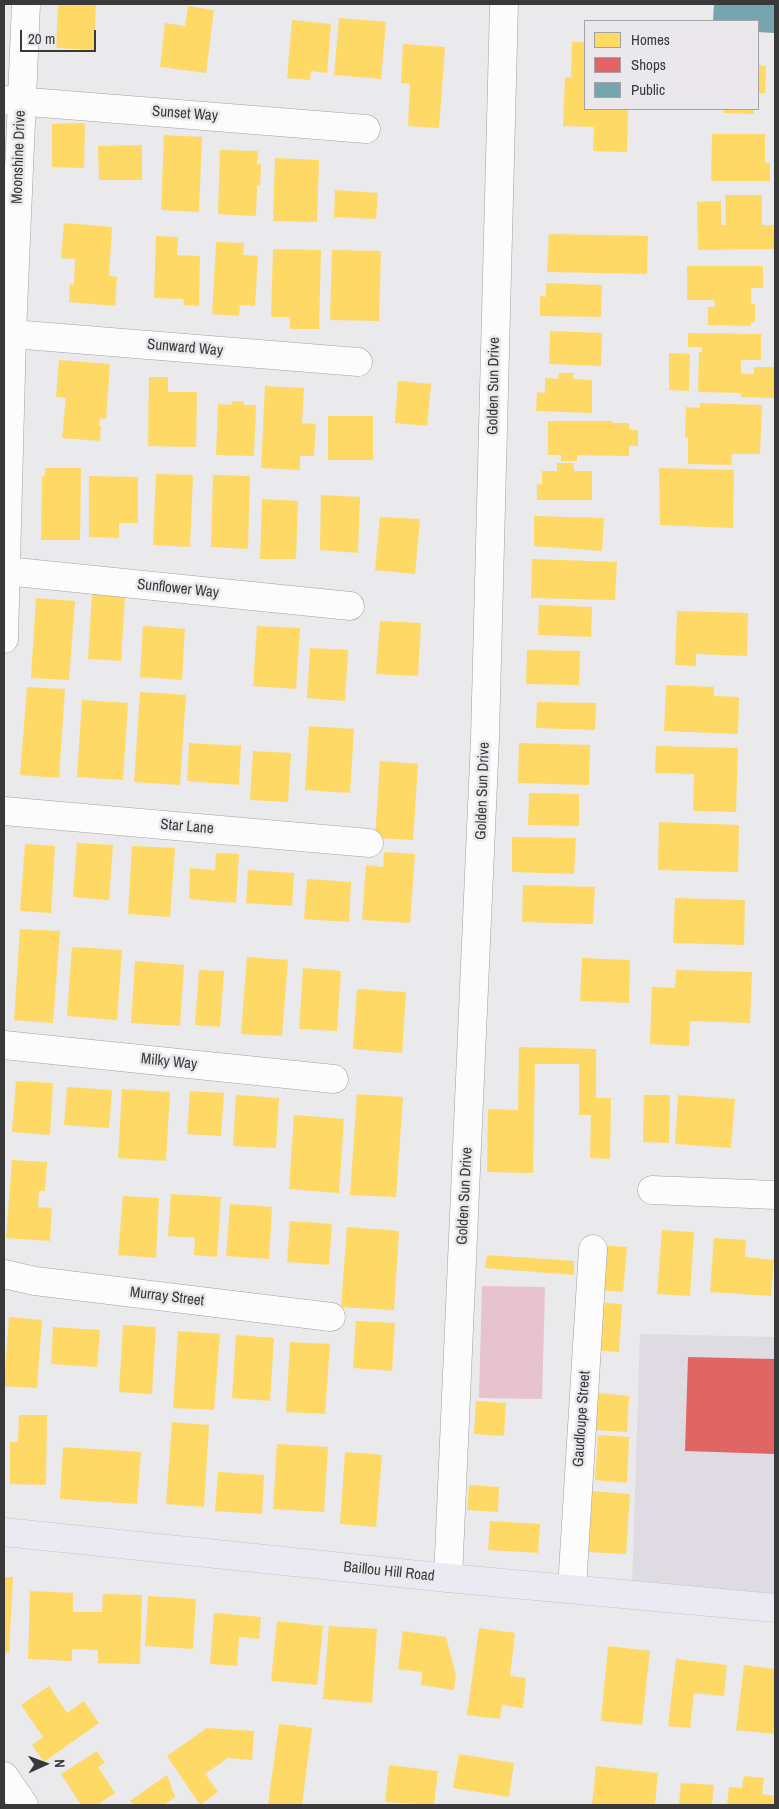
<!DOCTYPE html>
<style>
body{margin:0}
#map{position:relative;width:779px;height:1809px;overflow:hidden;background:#eae9eb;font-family:"Archivo Narrow",sans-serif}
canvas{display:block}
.frame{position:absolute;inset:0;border:5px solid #39393a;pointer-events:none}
.legend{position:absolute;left:584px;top:20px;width:175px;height:90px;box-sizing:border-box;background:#eae8ec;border:1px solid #a3a2a5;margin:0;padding:6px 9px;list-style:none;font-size:15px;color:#39393a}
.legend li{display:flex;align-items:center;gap:10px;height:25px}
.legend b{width:25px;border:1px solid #a3a2a5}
.north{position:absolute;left:20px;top:1739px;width:50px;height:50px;-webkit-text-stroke:4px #eae8ec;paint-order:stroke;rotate:88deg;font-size:14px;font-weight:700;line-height:20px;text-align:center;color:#39393a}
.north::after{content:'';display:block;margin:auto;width:18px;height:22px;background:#39393a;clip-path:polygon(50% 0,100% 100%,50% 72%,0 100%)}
.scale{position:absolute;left:20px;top:30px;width:76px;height:22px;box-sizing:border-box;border:2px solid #39393a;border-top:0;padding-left:6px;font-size:15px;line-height:18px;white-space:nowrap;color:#39393a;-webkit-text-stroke:4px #eae8ec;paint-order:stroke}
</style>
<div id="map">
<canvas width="779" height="1809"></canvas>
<div class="frame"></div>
<ul class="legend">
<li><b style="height:14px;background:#ffd966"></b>Homes</li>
<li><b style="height:14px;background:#e06666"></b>Shops</li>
<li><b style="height:14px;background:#76a5af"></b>Public</li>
</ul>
<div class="north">N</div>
<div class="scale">20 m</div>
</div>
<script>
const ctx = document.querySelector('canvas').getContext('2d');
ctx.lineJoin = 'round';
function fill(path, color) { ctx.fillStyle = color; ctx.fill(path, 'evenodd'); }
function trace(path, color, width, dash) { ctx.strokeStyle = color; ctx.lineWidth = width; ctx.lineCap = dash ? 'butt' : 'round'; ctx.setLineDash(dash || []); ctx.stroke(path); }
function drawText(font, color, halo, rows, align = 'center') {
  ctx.font = font + ' "Archivo Narrow",sans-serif'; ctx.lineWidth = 5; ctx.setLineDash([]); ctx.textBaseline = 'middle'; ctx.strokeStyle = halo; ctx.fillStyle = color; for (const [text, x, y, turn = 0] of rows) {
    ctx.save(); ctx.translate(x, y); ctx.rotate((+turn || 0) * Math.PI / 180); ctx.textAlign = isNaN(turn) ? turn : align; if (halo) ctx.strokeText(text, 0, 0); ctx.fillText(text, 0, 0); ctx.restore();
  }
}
fill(new Path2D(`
 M640 1334 775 1337V1601L632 1587Z`), '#dfdbe2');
fill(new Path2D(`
 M482 1286 545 1287 542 1399 479 1398Z`), '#e6c3ce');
fill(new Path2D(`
 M58 4H96L94 50 56 48Z
 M188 6 214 10 206 73 160 67 165 23 185 26Z
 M339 18 386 22 381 79 334 75Z
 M292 20 331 24 327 73 311 71 310 80 287 78Z
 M572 42H585V109H628L627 152 593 151 594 127 563 126 565 77H571Z
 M403 44 445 47 439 128 408 126 410 84 401 83Z
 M758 65 766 66 765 93H758Z
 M724 109H754V114L723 113Z
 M85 123 84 168 52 167V124Z
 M712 134H765V163H770V181H711Z
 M164 135 202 137 199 212 161 210Z
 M142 145V180H99L98 146Z
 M220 150 258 151 257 164H261L260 186 257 185 256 216 218 214Z
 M275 158 319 160 317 222 273 221Z
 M335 190 378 193 376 219 334 217Z
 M725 195H762V225H775V249L698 250 697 202 721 201V225H726Z
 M64 223 112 227 109 276 117 277 115 306 69 302 70 284 74 285 75 259 61 258Z
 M549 234 648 236 647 274 547 272Z
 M156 236 178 237 177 255 200 256 199 306 183 305 184 299 154 298Z
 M216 242 244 243 243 255 258 256 255 306 240 305 239 316 212 314Z
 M273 249 321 250 319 329H290V317H271Z
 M332 250 381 251 379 321 330 320Z
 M687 266H763V288H751V304H755V322H751V326L708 325V307H715L714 300H687Z
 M546 283 602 285 601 317 540 316V296L546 297Z
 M550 331 602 333 601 366 549 364Z
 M688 333 761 334V360H741V374H754V367H775V398L741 397V393L698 392 699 352H702V347H688Z
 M669 353 690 354 689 391 669 390Z
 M59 360 110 364 106 419 100 418 99 425 101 426 100 441 62 438 66 398 56 397Z
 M559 373H574L573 379 592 380V413L536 411 537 392 545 393V378L558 379Z
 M149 377H168V392H197L196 447 148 446Z
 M398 381 431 384 427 426 395 423Z
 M265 386 304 388 302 423 316 424 314 456H300V470L261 468Z
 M232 401 244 402V405H256L254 456 216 455 218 404 232 405Z
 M700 403 762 405 760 454H732L731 465 688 464V437L685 438 686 407 700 408Z
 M328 416H373V460H328Z
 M548 421H612L613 423H629V430H638V446H629V456L577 455V461H561V455H548Z
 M557 463H574V471H592V500H537V484H542V471H557Z
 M45 468H81L80 540H41L42 476H45Z
 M659 468 734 470 733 528 660 525Z
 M156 474 193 475 190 547 153 545Z
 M213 475 250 476 248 549 211 547Z
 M89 476 138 477V523H119V538L89 537Z
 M321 495 360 497 358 553 320 550Z
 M262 499 298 501 296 559H260Z
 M534 516 604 518 602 551 534 546Z
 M380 517 420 519 415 574 375 570Z
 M532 559 617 562 615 600 531 598Z
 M92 594 125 596 121 661 88 659Z
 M36 598 75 601 69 680 31 678Z
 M539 605 592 607 591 637 538 635Z
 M677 611 748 613 747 656 696 654V666L675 665Z
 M380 621 421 623 418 676 376 674Z
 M143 626 185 629 182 680 140 677Z
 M257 626 300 628 296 689 253 686Z
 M310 648 348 650 345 701 307 698Z
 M527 650 580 651 579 685 526 684Z
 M666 685 714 687V696L739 697 738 734 664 731Z
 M27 687 65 689 59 778 20 775Z
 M140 692 186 695 180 785 134 782Z
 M82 700 128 703 123 780 77 777Z
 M537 702 596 703 595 730 536 728Z
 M309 726 354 729 350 793 305 790Z
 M189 743 241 746 239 785 187 781Z
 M519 743 590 745 589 785 518 783Z
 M656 746 738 748 736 812 693 811 694 774 655 773Z
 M253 751 291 753 288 802 250 800Z
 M380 761 418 764 413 840 375 838Z
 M529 793 579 794V826L528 825Z
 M659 822 739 825 738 872 658 870Z
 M512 837 576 838 574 874 512 872Z
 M77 843 113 845 109 900 73 897Z
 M25 844 55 846 51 913 20 911Z
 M132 846 175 848 170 917 128 914Z
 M384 852 415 854 410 923 362 920 366 865 383 867Z
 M216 853 239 854 236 903 189 899 190 868 215 870Z
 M248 870 294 873 292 906 246 903Z
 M307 879 351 882 349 922 304 919Z
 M523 885 595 887 593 924 522 922Z
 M675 898 745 900 744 945 673 943Z
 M20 929 60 931 53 1023 14 1020Z
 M72 947 122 950 117 1020 67 1016Z
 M247 957 288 960 282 1036 241 1034Z
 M582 958 630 960 629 1003 580 1001Z
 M135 961 184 965 180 1026 131 1023Z
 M303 968 341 971 337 1031 299 1029Z
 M199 970 224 971 220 1027 195 1025Z
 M676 970 752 972 750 1023 690 1021 689 1046 650 1044 652 987 675 988Z
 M357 989 406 992 402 1053 353 1049Z
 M519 1047 596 1049V1098H611L610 1159 590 1158 591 1115H579V1064H535L533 1173 487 1172 488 1109 518 1110Z
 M16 1081 53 1083 50 1135 12 1132Z
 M67 1087 112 1090 109 1128 64 1125Z
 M122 1089 170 1092 166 1161 118 1158Z
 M190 1091 224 1093 221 1136 187 1134Z
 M357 1094 403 1097 396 1197 350 1195Z
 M236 1095 279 1098 276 1148 233 1146Z
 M644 1095H670L669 1143 643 1142Z
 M678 1095 735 1099 731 1148 675 1144Z
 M294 1115 344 1119 339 1193 289 1189Z
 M12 1160 47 1162 45 1191H39L38 1207 52 1208 50 1241 6 1238Z
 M171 1194 221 1197 217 1257 194 1255 195 1238 168 1236Z
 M123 1196 159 1198 156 1258 118 1255Z
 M230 1204 272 1207 269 1259 226 1256Z
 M290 1221 332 1224 329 1265 287 1262Z
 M347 1227 399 1231 394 1310 341 1307Z
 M662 1230 694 1232 690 1296 657 1294Z
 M714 1238 746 1240 745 1257 774 1260 771 1296 710 1292Z
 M600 1245 627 1247 623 1292 597 1290Z
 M487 1255 574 1261V1275L485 1268Z
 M596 1302 622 1304 619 1352 592 1350Z
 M9 1317 42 1320 37 1388 4 1386Z
 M356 1321 395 1323 392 1371 353 1368Z
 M123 1325 156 1327 152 1394 119 1392Z
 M53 1327 100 1330 97 1367 51 1364Z
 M178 1331 220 1334 214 1410 173 1408Z
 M236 1335 274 1338 270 1401 232 1398Z
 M290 1342 330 1344 325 1414 286 1412Z
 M598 1393 629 1396 627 1432 595 1430Z
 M476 1401 506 1403 504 1436 474 1434Z
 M19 1415H47L46 1485 10 1484V1442H18Z
 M172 1422 209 1425 204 1507 166 1504Z
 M598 1435 629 1437 627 1483 595 1480Z
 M277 1444 328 1447 324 1512 273 1509Z
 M63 1447 141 1452 137 1504 60 1499Z
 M345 1452 382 1455 376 1527 340 1524Z
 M218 1472 264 1475 262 1514 215 1511Z
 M469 1485 499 1487 498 1512 467 1510Z
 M591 1491 630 1494 626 1554 587 1552Z
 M490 1521 540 1524 538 1553 488 1550Z
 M4 1577H13L9 1653 4 1652Z
 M30 1591 73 1593V1612H102L103 1594 142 1595 140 1664 98 1663V1650L72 1649V1661L28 1659Z
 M148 1596 196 1599 193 1649 145 1646Z
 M214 1613 261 1617 259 1639 239 1637 237 1666 210 1664Z
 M277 1621 323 1626 317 1685 271 1681Z
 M329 1626 377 1629 372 1703 323 1699Z
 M479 1628 515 1633 510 1676 526 1678 523 1708 502 1705 500 1719 467 1715Z
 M403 1631 446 1637 456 1675 454 1690 421 1685 422 1672 398 1669Z
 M608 1646 650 1651 642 1725 601 1721Z
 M676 1659 727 1665 724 1696 694 1693 690 1728 668 1726Z
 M744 1665 775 1669V1734L736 1730Z
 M49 1686 67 1713 84 1701 99 1723 44 1762 32 1745 43 1737 21 1705Z
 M279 1724 312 1728 302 1805H268Z
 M207 1728 254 1731 252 1760 228 1758 205 1774 218 1792 200 1805 167 1756Z
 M97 1751 105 1763 98 1767 115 1793 97 1805H81L61 1774Z
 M459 1754 514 1763 509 1797 453 1788Z
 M389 1765 438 1771 434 1805 385 1802Z
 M596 1766 658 1773 655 1805H592Z
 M167 1775 175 1797 164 1805H134L130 1801Z
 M744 1776 764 1778 762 1794 775 1796V1805H727L729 1787 742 1788Z
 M681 1783 714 1785 712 1805H679Z`), '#ffd966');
fill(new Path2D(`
 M688 1357 775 1359V1454L685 1451Z`), '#e06666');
fill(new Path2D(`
 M714 4H775L774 33 758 32V21H713Z`), '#76a5af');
const minor = new Path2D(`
 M4 100 366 129
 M12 334 358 362
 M6 571 350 606
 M4 639 12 334 26 4
 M4 811 369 843
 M4 1045 334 1079
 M652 1190 775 1195
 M4 1274 35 1281 331 1317
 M448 1578 485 738 504 4
 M572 1588 593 1249
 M4 1776 24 1805`);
const major = new Path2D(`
 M4 1532 448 1578 775 1608`);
trace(minor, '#a1a0a2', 29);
trace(major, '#c5c4c5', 29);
trace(minor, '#fcfcfc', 28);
trace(major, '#ebeaf3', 28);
drawText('15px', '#39393a', '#eae8ec', [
 ["Sunset Way",185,114,4],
 ["Moonshine Drive",19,157,-88],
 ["Sunward Way",185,348,5],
 ["Golden Sun Drive",494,386,-89],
 ["Sunflower Way",178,589,6],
 ["Golden Sun Drive",483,791,-88],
 ["Star Lane",187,827,5],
 ["Milky Way",169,1062,6],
 ["Golden Sun Drive",465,1196,-87],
 ["Murray Street",167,1297,7],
 ["Gaudloupe Street",582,1419,-86],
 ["Baillou Hill Road",389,1572,6]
]);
</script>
